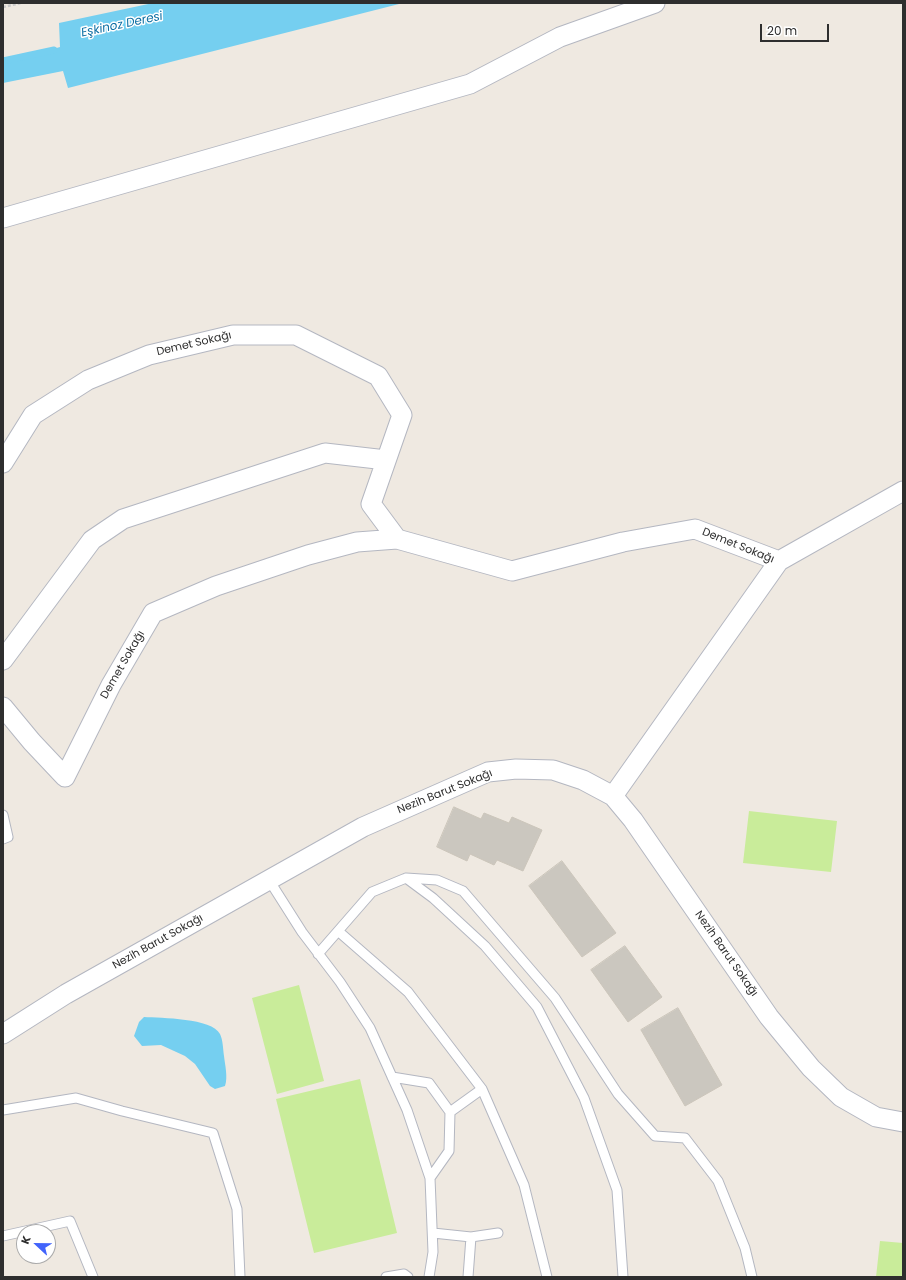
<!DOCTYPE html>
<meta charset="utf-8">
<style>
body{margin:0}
#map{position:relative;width:906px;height:1280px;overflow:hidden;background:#efe9e1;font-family:Poppins,sans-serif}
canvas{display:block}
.frame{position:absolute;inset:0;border:4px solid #2e2e2e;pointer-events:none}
.north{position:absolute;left:16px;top:1224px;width:40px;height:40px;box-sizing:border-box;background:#fff;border:1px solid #ababab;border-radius:50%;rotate:292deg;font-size:11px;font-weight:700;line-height:16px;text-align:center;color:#2e2e2e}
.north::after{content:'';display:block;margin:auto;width:14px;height:18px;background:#4264fb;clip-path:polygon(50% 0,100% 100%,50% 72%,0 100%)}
.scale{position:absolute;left:760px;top:24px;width:69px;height:18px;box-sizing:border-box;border:2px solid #2e2e2e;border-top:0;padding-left:5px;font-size:12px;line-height:14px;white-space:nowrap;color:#2e2e2e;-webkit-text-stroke:3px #fff;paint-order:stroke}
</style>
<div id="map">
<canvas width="906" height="1280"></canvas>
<div class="frame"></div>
<div class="north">K</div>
<div class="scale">20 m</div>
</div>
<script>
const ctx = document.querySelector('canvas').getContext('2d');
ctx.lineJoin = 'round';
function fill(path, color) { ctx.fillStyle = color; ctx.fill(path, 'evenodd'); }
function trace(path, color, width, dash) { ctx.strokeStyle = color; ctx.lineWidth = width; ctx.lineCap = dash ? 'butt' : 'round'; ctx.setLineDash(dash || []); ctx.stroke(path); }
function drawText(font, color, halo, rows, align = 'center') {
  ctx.font = font + ' Poppins,sans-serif'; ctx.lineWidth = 3; ctx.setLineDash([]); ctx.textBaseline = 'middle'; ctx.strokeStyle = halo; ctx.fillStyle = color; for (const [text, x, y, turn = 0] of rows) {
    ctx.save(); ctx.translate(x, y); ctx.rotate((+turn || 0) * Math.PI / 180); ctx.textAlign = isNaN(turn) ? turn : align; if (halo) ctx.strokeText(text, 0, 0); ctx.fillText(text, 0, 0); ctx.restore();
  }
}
fill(new Path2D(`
 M749 811 837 821 831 872 743 863Z
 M299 985 324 1081 277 1094 252 998Z
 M360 1079 397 1233 314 1253 276 1099Z
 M880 1241 903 1243V1277H876Z`), '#c9ec9a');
fill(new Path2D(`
 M153 3H403L68 88 63 71 3 83V64L60 47 59 23Z
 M144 1017C161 1018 212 1018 220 1034 223 1040 223 1049 224 1056 225 1065 228 1077 225 1086L215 1089 210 1086 195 1064 185 1056 161 1045 142 1046 134 1036 139 1022Z`), '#75cff0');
trace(new Path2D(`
 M3 61 54 50`), '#75cff0', 7);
const building = new Path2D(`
 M454 807 481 819 484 813 509 823 512 817 542 830 523 871 497 860 494 865 470 854 467 861 437 847Z
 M562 861 616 933 582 957 529 886Z
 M625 946 662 997 628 1022 591 970Z
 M678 1008 722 1085 685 1106 641 1030Z`);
fill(building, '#cbc7bf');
trace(building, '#cbc5ba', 1);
const lane = new Path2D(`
 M3 815 8 837 3 839
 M406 878 433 898 485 946 537 1007 584 1098 617 1190 623 1277
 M269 880 302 932 340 982 370 1028 407 1110 430 1178 433 1252 429 1277
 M338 931 408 992 482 1089 524 1185 547 1277
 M318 954 372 892 406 878 437 880 463 891 555 998 618 1094 655 1136 685 1138 718 1181 745 1248 752 1277
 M392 1077 429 1083 450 1112 449 1151 430 1178
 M3 1110 76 1098 122 1111 213 1133 237 1209 240 1277
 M450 1112 482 1089
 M433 1233 471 1237 498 1233
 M3 1236 70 1221 93 1277
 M386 1277 404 1274 408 1277
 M468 1277 471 1237`);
const street = new Path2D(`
 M3 218 470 84 560 37 655 3
 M3 463 33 415 88 380 149 355 233 335H296L378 376 402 415 371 504 397 539
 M779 561 903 491
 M3 660 92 540 123 519 325 453 386 460
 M3 707 32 742 65 777 111 685 153 613 216 586 308 555 357 542 397 539 512 571 623 542 695 529 779 561 613 796
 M3 1034 66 994 363 827 488 772 516 769 553 770 583 780 613 796 633 820 769 1017 811 1068 841 1097 876 1117 903 1122`);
trace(lane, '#b4b7c1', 11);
trace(street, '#b4b7c1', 21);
trace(new Path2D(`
 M3 7 21 3`), '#c9c9c9', 2.5, [3, 2]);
trace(lane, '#fff', 9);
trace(street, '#fff', 19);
drawText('11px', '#2e2e2e', '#fff', [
 ["Demet Sokağı",194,344,-13],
 ["Demet Sokağı",738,546,22],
 ["Demet Sokağı",123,665,-60],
 ["Nezih Barut Sokağı",445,792,-22],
 ["Nezih Barut Sokağı",158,942,-29],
 ["Nezih Barut Sokağı",726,954,55]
]);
drawText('italic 12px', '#0d6fa3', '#fff', [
 ["Eşkinoz Deresi",122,25,-12]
]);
</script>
